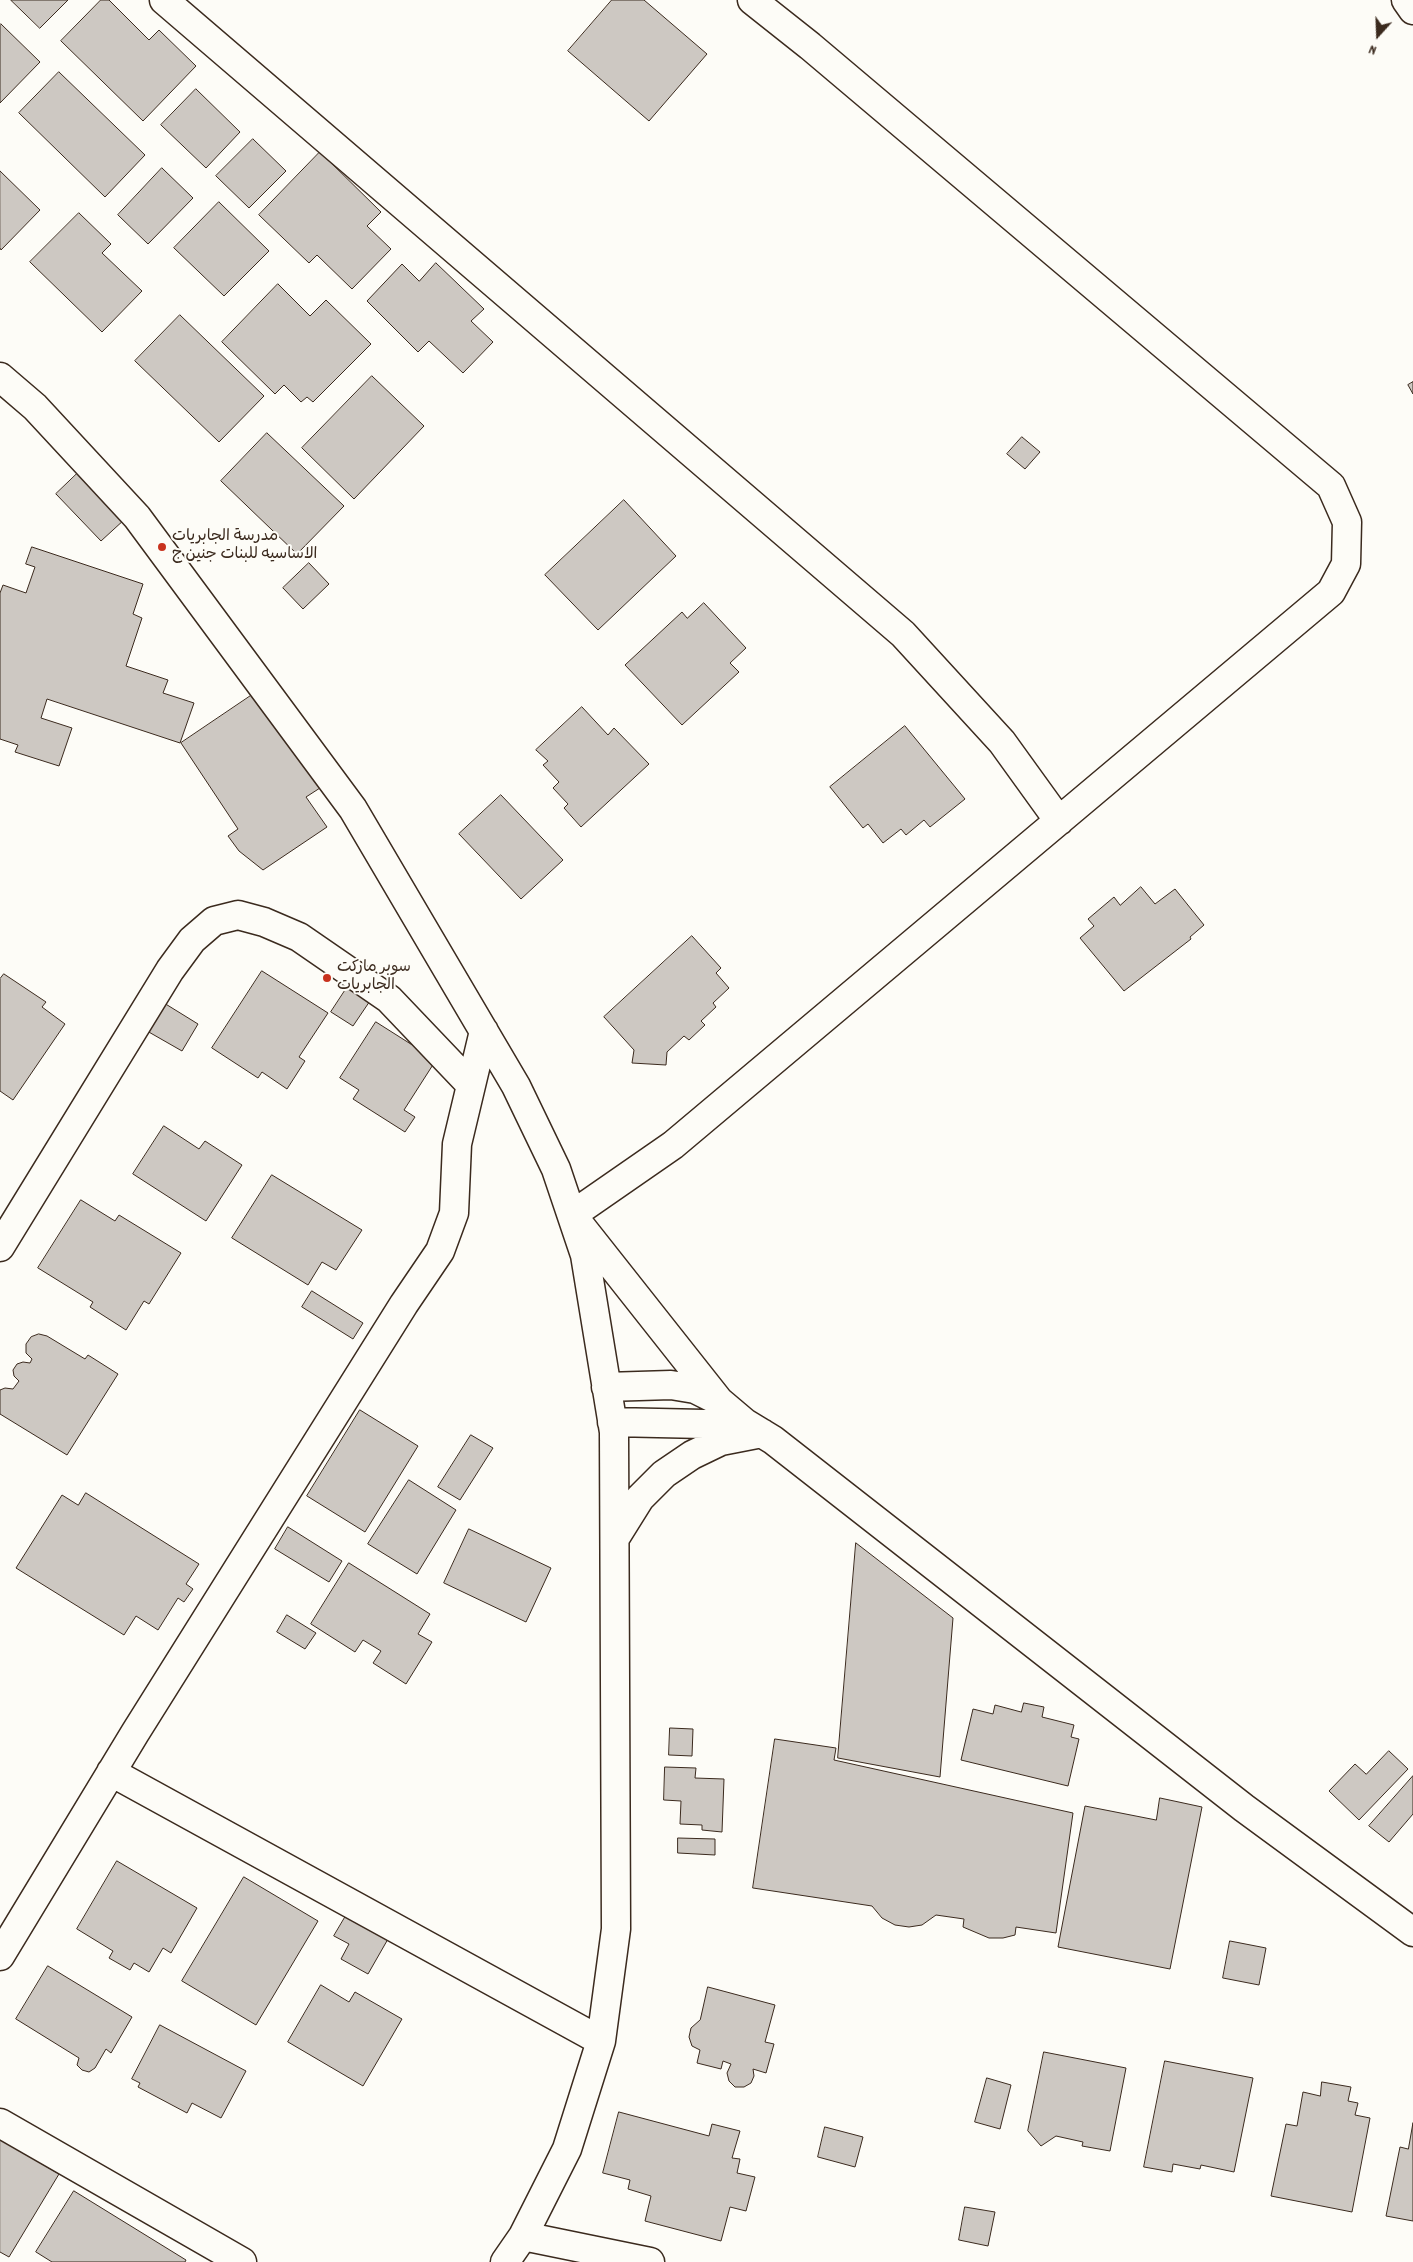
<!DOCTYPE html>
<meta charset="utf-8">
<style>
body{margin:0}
#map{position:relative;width:1413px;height:2262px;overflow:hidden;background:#fdfcf7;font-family:Dekko,sans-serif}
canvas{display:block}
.north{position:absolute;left:1353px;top:10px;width:50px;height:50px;-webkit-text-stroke:4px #fdfcf7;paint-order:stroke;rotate:200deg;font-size:14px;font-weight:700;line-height:20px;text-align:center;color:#3b2a1e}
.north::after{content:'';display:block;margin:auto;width:18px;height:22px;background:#3b2a1e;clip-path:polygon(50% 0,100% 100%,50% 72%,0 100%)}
</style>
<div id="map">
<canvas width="1413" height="2262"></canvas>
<div class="north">N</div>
</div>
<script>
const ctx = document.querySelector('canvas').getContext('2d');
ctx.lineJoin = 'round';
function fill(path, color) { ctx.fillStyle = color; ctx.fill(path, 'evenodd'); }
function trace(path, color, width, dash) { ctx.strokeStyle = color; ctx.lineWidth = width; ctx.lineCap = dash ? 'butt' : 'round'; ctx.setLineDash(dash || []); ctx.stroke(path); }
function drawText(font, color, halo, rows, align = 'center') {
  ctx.font = font + ' Dekko,"Playpen Sans Arabic",sans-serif'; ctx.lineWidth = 4; ctx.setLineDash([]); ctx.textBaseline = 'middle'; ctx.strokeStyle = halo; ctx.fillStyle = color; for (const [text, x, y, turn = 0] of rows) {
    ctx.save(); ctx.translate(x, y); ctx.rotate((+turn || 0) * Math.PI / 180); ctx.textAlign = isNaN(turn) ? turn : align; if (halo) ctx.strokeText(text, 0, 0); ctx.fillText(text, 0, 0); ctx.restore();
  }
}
const building = new Path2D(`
 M11 0H68L40 28Z
 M101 0H109L149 40 159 30 196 66 143 121 61 41Z
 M612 0H644L707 54 649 121 568 51Z
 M1 24 40 62 0 103V25Z
 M59 72 145 155 105 197 19 113Z
 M196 89 240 132 206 168 161 125Z
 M253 139 286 171 249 208 216 176Z
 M320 152 381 212 367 226 391 249 352 289 317 255 309 263 259 215Z
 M162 168 193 198 148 244 118 215Z
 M0 171 40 210 1 250 0 248Z
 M219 202 269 251 224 296 174 248Z
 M79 213 111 244 102 253 142 291 102 332 30 262Z
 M436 263 484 309 471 321 493 342 463 373 429 341 418 352 367 301 402 264 419 281Z
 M278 284 310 316 326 300 371 344 313 402 307 397 301 402 284 385 275 394 222 342Z
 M180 315 264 396 219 442 135 361Z
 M372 376 424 426 354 499 302 448Z
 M1413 382V394L1408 385Z
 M267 433 344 506 297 554 221 481Z
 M1022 437 1040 452 1025 469 1007 454Z
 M80 471 125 519 101 541 56 494Z
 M624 500 676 556 598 630 545 575Z
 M32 547 143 584 133 614 142 618 126 666 168 680 163 693 194 703 180 743 47 699 41 718 72 728 59 766 15 752 18 745 0 739V593L3 585 26 593 35 567 26 564Z
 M309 563 329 584 303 609 283 588Z
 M704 603 746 648 730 663 739 672 682 725 625 665 682 612 687 618Z
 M255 693 320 788 306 797 327 827 263 870 239 851 228 836 238 829 181 743Z
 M582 707 608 735 614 728 649 764 581 827 564 808 568 804 553 788 559 782 543 765 548 761 536 750Z
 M905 726 965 799 930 827 924 820 906 835 901 829 883 843 868 824 863 828 830 787Z
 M501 795 563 860 521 899 459 834Z
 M1141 887 1155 904 1175 889 1204 925 1190 937 1191 939 1124 991 1080 938 1094 926 1088 919 1114 897 1120 905Z
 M692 936 721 968 716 973 729 988 713 1003 716 1007 701 1021 705 1025 689 1040 684 1036 667 1052 666 1065 632 1063 634 1050 604 1017Z
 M262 971 328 1013 299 1057 305 1061 287 1089 262 1072 258 1078 212 1048Z
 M4 974 46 1002 42 1007 65 1024 13 1100 0 1091V979Z
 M352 980 374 995 353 1026 331 1012Z
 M164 1003 198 1024 182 1051 147 1031Z
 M376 1022 436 1060 404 1110 415 1117 405 1132 353 1099 359 1090 340 1078Z
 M164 1126 199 1149 205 1141 242 1165 206 1221 133 1174Z
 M272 1175 362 1230 336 1270 322 1262 308 1285 232 1238Z
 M81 1200 115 1221 119 1215 181 1253 149 1304 144 1301 126 1330 90 1307 93 1302 38 1268Z
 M312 1291 363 1323 353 1339 302 1307Z
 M39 1334 47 1336 85 1359 88 1355 118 1374 67 1455 0 1414V1390L5 1388 13 1389 19 1381 14 1376 13 1370 17 1364 23 1362 30 1363 32 1359 26 1353V1344L31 1337Z
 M360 1410 418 1446 365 1532 307 1496Z
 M471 1435 493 1448 460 1500 438 1487Z
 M409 1480 456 1510 417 1574 368 1544Z
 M86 1493 199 1564 186 1584 193 1589 184 1602 178 1598 158 1630 136 1616 124 1635 16 1568 62 1495 78 1505Z
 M288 1527 342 1561 329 1582 275 1549Z
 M469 1529 551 1568 526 1622 444 1583Z
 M856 1543 953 1618 940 1777 838 1758Z
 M349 1563 430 1614 418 1634 432 1642 406 1684 373 1663 381 1651 363 1640 355 1652 311 1624Z
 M287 1615 316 1633 305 1649 277 1632Z
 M1024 1703 1044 1707 1042 1717 1074 1725 1071 1737 1079 1739 1068 1786 961 1760 973 1709 993 1714 995 1705 1021 1712Z
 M670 1728 693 1729 692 1756 669 1755Z
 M775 1739 836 1748 834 1760 1073 1813 1056 1933 1016 1927 1015 1935 1003 1938H989L963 1927 964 1919 936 1915 922 1925 909 1927 895 1925 882 1918 872 1906 753 1888Z
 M1389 1751 1408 1769 1359 1820 1329 1791 1355 1764 1366 1774Z
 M665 1767 696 1768 695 1778 724 1779 722 1832 702 1830V1825L680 1824 681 1801 664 1800Z
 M1413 1776V1814L1389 1842 1369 1826Z
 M1160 1798 1202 1807 1170 1969 1058 1947 1085 1806 1156 1820Z
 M678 1838 715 1839V1855L678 1853Z
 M117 1861 197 1908 171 1953 163 1948 149 1972 134 1963 130 1970 109 1958 113 1951 77 1929Z
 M244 1877 318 1921 256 2025 182 1981Z
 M350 1909 392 1932 368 1974 341 1959 349 1944 334 1936Z
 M1230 1941 1266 1948 1259 1985 1223 1978Z
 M48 1966 132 2017 111 2053 106 2049 95 2068 89 2072 82 2070 77 2065 79 2058 16 2019Z
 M321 1985 349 2002 355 1992 402 2019 363 2086 288 2042Z
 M708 1987 775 2005 765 2042 774 2044 766 2073 753 2069 754 2076 751 2083 744 2087H735L729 2081 727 2073 731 2064 723 2061 721 2069 697 2063 700 2050 692 2046 689 2037 691 2028 700 2020Z
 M160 2025 246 2071 221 2118 192 2103 187 2113 138 2087 140 2083 132 2079Z
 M1044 2052 1126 2068 1110 2151 1082 2146 1083 2142 1056 2136 1041 2146 1028 2131Z
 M1165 2061 1253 2078 1234 2172 1201 2165 1200 2169 1173 2164 1172 2172 1144 2167Z
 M987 2078 1011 2085 1000 2129 975 2122Z
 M1322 2082 1351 2087 1348 2101 1358 2103 1355 2115 1370 2118 1352 2212 1271 2196 1286 2124 1297 2126 1303 2092 1320 2096Z
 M619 2112 709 2136 712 2124 740 2131 732 2158 740 2159 737 2173 755 2177 746 2211 730 2207 721 2241 645 2221 651 2196 628 2189 630 2180 603 2173Z
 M1413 2123V2221L1386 2216 1400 2147 1408 2149Z
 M825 2127 863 2137 855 2167 818 2157Z
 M0 2139 59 2174 9 2257 0 2252Z
 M74 2191 186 2260 185 2262H52L36 2252Z
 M965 2207 995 2212 988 2246 959 2240Z`);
fill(building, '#cdc8c2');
trace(building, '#3b2a1e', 1);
const minor = new Path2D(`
 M164 0 903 634 1002 742 1059 821
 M1406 0 1413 10
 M0 377 35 407 137 517 353 809 516 1086 556 1169 585 1255 614 1432 616 1929 601 2041 567 2149 523 2236 505 2262
 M0 1247 170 970 192 940 214 921 238 915 264 922 299 937 389 999 471 1085
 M606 1387 671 1385 695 1389 719 1401 745 1423 773 1440 1244 1808 1413 1932
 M719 1401 572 1215 673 1145 1331 592 1346 564 1347 522 1331 486 810 46 752 0
 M612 1422 704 1424 745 1423
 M615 1538 640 1498 664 1474 692 1455 721 1441 762 1433
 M111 1772 601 2041
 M0 1956 135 1733 404 1304 440 1251 454 1213 457 1144 484 1031
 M0 2123 242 2262
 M523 2236 650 2262`);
trace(minor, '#3b2a1e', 31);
trace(minor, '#fdfcf7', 28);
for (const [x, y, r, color] of [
 [162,547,5,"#c8321e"],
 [327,978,5,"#c8321e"]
]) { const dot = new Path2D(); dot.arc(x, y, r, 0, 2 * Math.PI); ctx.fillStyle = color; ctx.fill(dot); trace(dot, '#fdfcf7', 2); }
drawText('16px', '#3b2a1e', '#fdfcf7', [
 ["مدرسة الجابريات",172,538],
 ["الاساسيه للبنات جنين ج",172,556],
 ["سوبر ماركت",337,969],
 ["الجابريات",337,987]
], 'left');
</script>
